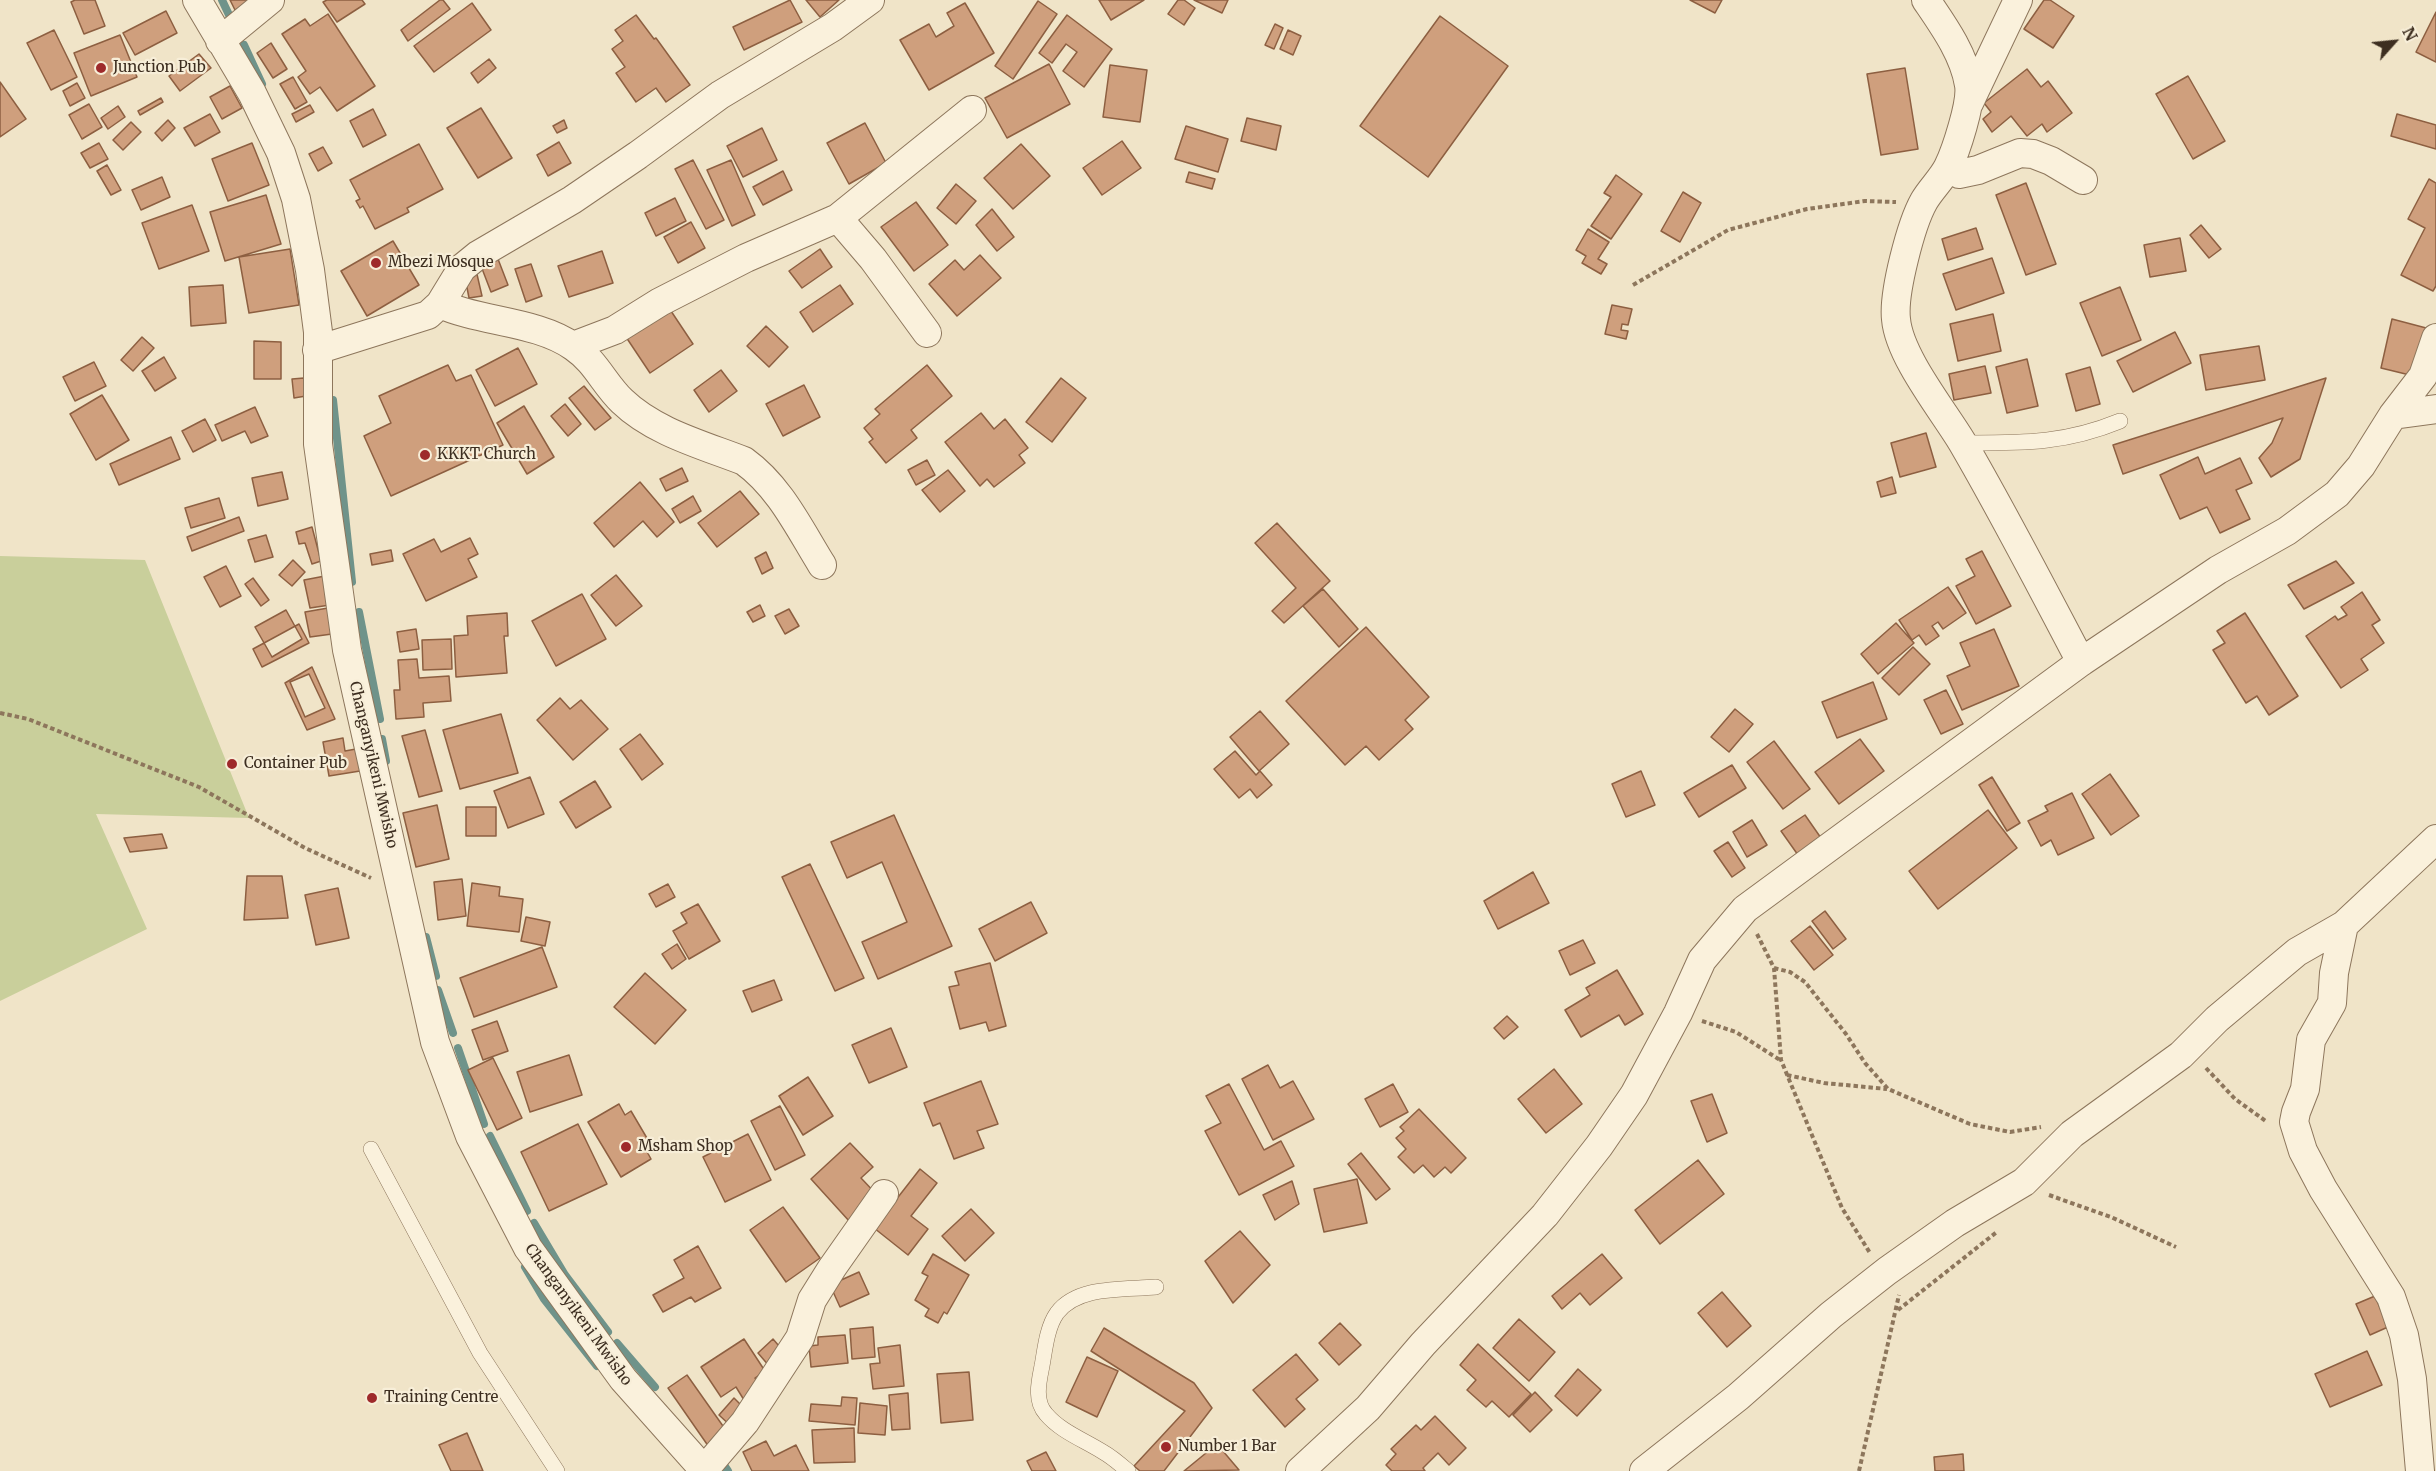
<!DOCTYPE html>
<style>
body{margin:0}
#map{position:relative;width:2436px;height:1471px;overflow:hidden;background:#f0e4c8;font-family:Merriweather,serif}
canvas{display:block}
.north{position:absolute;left:2364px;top:12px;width:60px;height:60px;-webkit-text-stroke:4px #f7eed8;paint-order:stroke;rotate:63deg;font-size:16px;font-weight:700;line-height:24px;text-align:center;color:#3d2e20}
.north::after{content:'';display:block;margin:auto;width:21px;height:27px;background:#3d2e20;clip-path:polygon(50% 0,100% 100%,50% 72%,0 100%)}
</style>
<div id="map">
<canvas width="2436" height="1471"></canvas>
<div class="north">N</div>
</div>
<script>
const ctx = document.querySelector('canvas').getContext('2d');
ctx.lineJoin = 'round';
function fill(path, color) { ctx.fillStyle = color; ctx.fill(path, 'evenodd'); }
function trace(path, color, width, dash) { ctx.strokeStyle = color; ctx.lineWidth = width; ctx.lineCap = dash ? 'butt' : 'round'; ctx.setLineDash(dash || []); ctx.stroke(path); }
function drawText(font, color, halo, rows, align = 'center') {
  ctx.font = font + ' Merriweather,serif'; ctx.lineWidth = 4.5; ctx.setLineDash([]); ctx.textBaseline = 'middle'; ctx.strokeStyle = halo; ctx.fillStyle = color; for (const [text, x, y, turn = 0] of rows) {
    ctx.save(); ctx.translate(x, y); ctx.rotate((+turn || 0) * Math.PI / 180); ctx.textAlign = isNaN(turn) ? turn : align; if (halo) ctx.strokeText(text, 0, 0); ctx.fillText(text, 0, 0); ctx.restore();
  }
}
fill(new Path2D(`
 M0 556 145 560 249 818 96 814 147 929 0 1001Z`), '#c9cf9b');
trace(new Path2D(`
 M222 0 230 17
 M244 45 262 84
 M333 400 352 582
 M359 612 380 719
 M382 739 386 761
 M426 937 436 976
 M438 990 453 1033
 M458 1048 484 1124
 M490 1136 527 1211
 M534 1223 565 1275 608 1332
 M525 1267 544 1299 597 1366
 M617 1343 655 1387
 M720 1459 728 1471`), '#6f938a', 8);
const building = new Path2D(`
 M75 0H95L105 26 84 34 71 2Z
 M230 0H257L235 10Z
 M327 0H362L365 4 337 22 323 2Z
 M440 0H443L450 9 408 41 401 30Z
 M790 0 802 22 744 50 733 27Z
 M806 0H839L820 17Z
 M1099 0H1144L1111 20Z
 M1178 0H1184L1195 8 1184 25 1168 14Z
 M1194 0H1228L1222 13Z
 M1690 0H1722L1715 13Z
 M2044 0H2050L2074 16 2053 48 2024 29Z
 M1038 1 1057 14 1013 79 995 66Z
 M472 3 491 30 434 72 414 46Z
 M965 3 994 53 929 90 900 40 929 24 936 37 954 26 947 13Z
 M166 11 177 33 135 55 123 33Z
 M2436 12V62L2416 52Z
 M328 14 375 86 337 111 320 87 310 94 298 77 306 71 282 34 305 19 310 26Z
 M636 15 654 39 656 38 690 85 666 102 656 88 636 102 616 73 625 67 612 49 623 41 615 30Z
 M1067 15 1112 49 1084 87 1063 71 1077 52 1066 44 1052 63 1039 53Z
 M1440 16 1508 66 1428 177 1360 126Z
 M1275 24 1283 28 1274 49 1265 45Z
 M54 30 77 77 51 90 27 43Z
 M1288 30 1301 36 1293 55 1280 49Z
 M120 35 137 77 91 96 74 53Z
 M271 43 287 69 273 78 257 53Z
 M199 54 211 68 180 91 169 76Z
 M489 59 496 68 478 83 471 73Z
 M1049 64 1070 104 1007 138 985 98Z
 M1110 65 1147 70 1140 122 1103 117Z
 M1905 68 1918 149 1881 155 1867 74Z
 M2027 69 2041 87 2048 81 2072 113 2047 132 2042 124 2027 136 2011 116 1992 132 1983 119 1991 112 1984 103Z
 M2188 76 2225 141 2193 159 2156 94Z
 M293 77 307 102 295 109 280 84Z
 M0 82 26 119 0 137Z
 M77 83 85 98 70 106 63 91Z
 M230 86 242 108 222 119 210 97Z
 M161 98 163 102 140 115 138 111Z
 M89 104 102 127 82 139 69 115Z
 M310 105 314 112 296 122 292 114Z
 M118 106 125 117 108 129 101 118Z
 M481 108 512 158 478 178 447 128Z
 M373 109 386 135 363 147 350 121Z
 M210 114 220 132 195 146 184 128Z
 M2397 114 2436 125V149L2391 136Z
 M1247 118 1281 126 1276 150 1241 141Z
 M168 120 175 128 162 141 155 133Z
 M564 120 567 128 557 133 553 126Z
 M131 122 141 132 123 150 113 140Z
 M865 123 886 163 849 184 827 143Z
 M1186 126 1228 139 1218 172 1175 159Z
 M762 128 777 160 743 177 727 146Z
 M1122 141 1141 168 1102 195 1083 168Z
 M559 142 571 163 548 176 537 155Z
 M99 143 108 159 90 168 81 153Z
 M252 143 269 185 228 201 212 159Z
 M419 144 443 189 407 208 409 212 375 229 363 206 360 208 356 201 360 199 350 180Z
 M1021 144 1050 176 1013 209 984 178Z
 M323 147 332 163 318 171 309 154Z
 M693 160 724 220 706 229 675 169Z
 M731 160 755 215 732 226 707 170Z
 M107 165 121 190 111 195 97 171Z
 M783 171 792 190 763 205 753 187Z
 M1189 172 1215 179 1212 189 1186 182Z
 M1616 175 1642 194 1611 239 1591 226 1611 197 1604 193Z
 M162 177 170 197 141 210 132 190Z
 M2429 179 2436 183V286L2433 291 2401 275 2425 228 2408 219Z
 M2026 183 2056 264 2026 275 1996 195Z
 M956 184 976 201 956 224 937 208Z
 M1683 192 1701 203 1680 242 1661 231Z
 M266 195 281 244 225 261 210 212Z
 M675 198 686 221 656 236 645 213Z
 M916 202 948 245 914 271 881 227Z
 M192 205 209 251 159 269 142 223Z
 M992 209 1014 237 997 251 976 225Z
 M691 222 705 248 678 263 664 237Z
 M2201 225 2221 249 2209 258 2190 235Z
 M1976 228 1983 249 1948 260 1942 239Z
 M1588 229 1609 242 1598 259 1607 264 1601 274 1582 263 1586 256 1576 250Z
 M2180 238 2186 271 2150 277 2144 245Z
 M393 241 419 285 367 316 341 271Z
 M290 249 299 305 249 313 239 257Z
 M820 249 832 267 802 288 789 271Z
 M602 251 613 283 569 297 558 266Z
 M980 255 1001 278 957 316 929 284 955 260 964 270Z
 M1992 258 2004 293 1956 310 1943 274Z
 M498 259 508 285 491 292 481 266Z
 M531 264 542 296 526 302 515 269Z
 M476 270 482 296 469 298 464 272Z
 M223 285 226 323 191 326 189 287Z
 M840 285 853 304 813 332 800 312Z
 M2120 287 2141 340 2102 356 2080 303Z
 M1612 305 1632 309 1628 325 1622 324 1621 330 1628 331 1626 339 1605 334Z
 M669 308 693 344 650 373 626 337Z
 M1993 314 2001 351 1958 361 1950 324Z
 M2392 319 2430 329 2418 377 2381 368Z
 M766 326 788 347 769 367 747 346Z
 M2175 332 2191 363 2133 392 2117 361Z
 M142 337 154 348 133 371 121 360Z
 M254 341 281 342V379H254Z
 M2259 346 2265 380 2206 390 2200 355Z
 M518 348 537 384 495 406 476 370Z
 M164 357 176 378 155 391 142 371Z
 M2027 359 2038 406 2007 413 1996 367Z
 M94 362 106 386 75 401 63 377Z
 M448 365 456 381 471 375 503 445 391 496 364 436 391 423 379 396Z
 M927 365 952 396 911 430 917 438 886 463 869 442 873 439 864 428 880 414 875 409Z
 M1985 366 1991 393 1954 400 1949 374Z
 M2090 367 2100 404 2076 411 2066 374Z
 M721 370 737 391 709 412 694 390Z
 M304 378 306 396 294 398 292 379Z
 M1061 378 1086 398 1052 442 1026 422Z
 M2326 378 2300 459 2271 477 2259 458 2272 443 2283 418 2123 474 2113 445Z
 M804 385 820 417 783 436 766 404Z
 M584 386 611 418 595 430 569 398Z
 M102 395 129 440 96 460 70 414Z
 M565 404 581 424 568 436 551 416Z
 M524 406 554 457 527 474 497 423Z
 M255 407 268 436 251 443 245 431 222 441 215 425Z
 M981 413 994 429 1005 419 1028 448 1019 455 1025 463 994 487 987 479 980 486 945 442Z
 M205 419 216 440 193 452 182 431Z
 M1926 433 1936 467 1900 477 1891 443Z
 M171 437 180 459 119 485 110 464Z
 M2198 457 2205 474 2240 458 2252 483 2236 490 2250 519 2220 533 2207 507 2180 519 2160 475Z
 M927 460 935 475 916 485 908 470Z
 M682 468 688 481 666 491 660 479Z
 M948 470 965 491 940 512 922 490Z
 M282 472 288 499 258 506 252 478Z
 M1892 477 1896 493 1881 497 1877 482Z
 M640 482 674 522 657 537 643 521 614 547 594 523Z
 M740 491 759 514 717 547 698 523Z
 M693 496 701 511 680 523 672 509Z
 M219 498 225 518 191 528 185 508Z
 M239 517 244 531 192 551 187 537Z
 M1277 523 1330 581 1284 623 1272 611 1296 588 1255 543Z
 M312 527 321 561 312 564 305 543 299 544 296 532Z
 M266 535 273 557 255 562 248 540Z
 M470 538 478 554 468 559 477 577 426 601 403 554 434 539 441 552Z
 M391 550 393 561 372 565 370 554Z
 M1982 551 2011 606 1976 624 1956 586 1975 576 1966 559Z
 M766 552 773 568 762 574 755 558Z
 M293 560 305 572 292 586 279 575Z
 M2336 561 2354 583 2304 609 2288 585Z
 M226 566 241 596 220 607 204 577Z
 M616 575 642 606 616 626 591 595Z
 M325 576 330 605 310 608 304 580Z
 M253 578 269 600 261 606 245 584Z
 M1948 587 1966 613 1943 629 1938 622 1932 626 1939 636 1926 645 1919 635 1912 640 1899 620Z
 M1323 589 1358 629 1339 647 1303 606Z
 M2362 592 2380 620 2372 625 2384 643 2361 659 2368 670 2341 688 2306 636 2335 616 2338 620 2347 615 2341 607Z
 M582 594 606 639 556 666 532 621Z
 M760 605 765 616 753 622 747 612Z
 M328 608 332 634 310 637 305 612Z
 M789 609 799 626 785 634 775 616Z
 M286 610 302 639 272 657 255 627Z
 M507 613 508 636H504L507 673 456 677 454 636 468 635 467 616Z
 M2245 613 2298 696 2269 715 2257 696 2246 703 2213 650 2225 643 2217 631Z
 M1896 623 1914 643 1878 674 1861 654Z
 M299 624 309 643 262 667 253 649Z
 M1366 627 1429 697 1405 720 1413 729 1379 760 1366 746 1345 765 1286 701Z
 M416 629 419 649 400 652 397 632Z
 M1994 629 2019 686 1962 710 1947 676 1970 666 1960 643Z
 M451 639 452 669 423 670 422 640Z
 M1913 647 1930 664 1899 695 1882 678Z
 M417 659 419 678 449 676 451 701 423 703 424 717 396 719 394 690H400L398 660Z
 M312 667 335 719 307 730 285 683Z
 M309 674 325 708 305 717 290 682Z
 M1873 682 1887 719 1837 738 1822 702Z
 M1946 690 1963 724 1941 734 1924 700Z
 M560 698 570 709 581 700 608 729 573 760 537 720Z
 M1735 709 1753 724 1729 752 1711 737Z
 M1260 711 1289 744 1259 771 1230 737Z
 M501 714 518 773 460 789 443 730Z
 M425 730 442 791 419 797 402 736Z
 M640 734 663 764 642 780 620 749Z
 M343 738 345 751 356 749 360 771 329 776 323 742Z
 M1860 739 1884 771 1839 804 1815 772Z
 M1774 741 1810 789 1783 809 1747 762Z
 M1235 751 1256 775 1260 771 1272 785 1257 798 1250 789 1239 798 1214 769Z
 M1732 765 1746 788 1699 817 1684 793Z
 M1641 771 1655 805 1626 817 1612 784Z
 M2110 774 2139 816 2111 835 2082 794Z
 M530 777 544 814 508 828 494 791Z
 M1992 777 2020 823 2007 831 1979 785Z
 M595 781 611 807 576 828 560 802Z
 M2072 793 2094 838 2058 855 2051 840 2041 846 2028 821 2048 811 2045 806Z
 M437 805 449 859 416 867 403 813Z
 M466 807H496V836H466Z
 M1988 810 2017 848 1938 909 1909 871Z
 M894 815 952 946 878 979 862 942 907 922 882 862 847 878 831 842Z
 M1805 815 1821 838 1798 855 1781 831Z
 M1752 820 1767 845 1747 857 1733 832Z
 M162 834 167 848 130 852 124 838Z
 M1728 842 1745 868 1732 877 1714 851Z
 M810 864 864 978 835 991 782 877Z
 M1533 872 1549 903 1498 929 1484 901Z
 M247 876H282L288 918 244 920Z
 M462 879 466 916 438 920 434 882Z
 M472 883 500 887 499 896 523 899 519 932 467 926Z
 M668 884 675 897 656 907 649 894Z
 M338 888 349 938 316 945 305 895Z
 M1031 902 1047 933 995 961 979 929Z
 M698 904 720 941 689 959 673 931 687 923 681 913Z
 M1825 911 1846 939 1833 949 1812 921Z
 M526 917 550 922 545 946 521 941Z
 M1810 926 1833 955 1814 970 1791 941Z
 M1583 940 1595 963 1570 975 1559 951Z
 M677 944 686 959 672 969 662 954Z
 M542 947 557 987 474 1017 460 978Z
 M990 963 1006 1026 989 1031 986 1022 960 1029 949 987 959 985 955 972Z
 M1617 970 1643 1014 1625 1025 1619 1015 1581 1037 1565 1010 1590 995 1586 988Z
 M645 973 686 1010 655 1044 614 1007Z
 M774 980 782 1000 752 1012 743 991Z
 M1507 1016 1518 1027 1504 1039 1494 1028Z
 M497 1021 508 1051 483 1060 472 1030Z
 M891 1028 907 1067 869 1083 852 1045Z
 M569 1055 582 1095 530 1112 517 1072Z
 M493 1058 522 1118 497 1130 468 1070Z
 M1268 1065 1280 1088 1293 1081 1314 1119 1273 1140 1242 1079Z
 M1554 1069 1582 1104 1546 1133 1518 1099Z
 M808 1077 833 1116 803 1135 779 1096Z
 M981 1081 998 1124 977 1131 984 1148 954 1159 940 1123 933 1126 924 1103Z
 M1229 1084 1264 1150 1281 1141 1294 1166 1239 1195 1205 1131 1221 1123 1206 1096Z
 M1393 1084 1408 1112 1380 1127 1365 1099Z
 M1712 1094 1727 1133 1707 1142 1691 1101Z
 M619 1104 625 1115 631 1111 651 1145 645 1148 651 1159 621 1177 588 1122Z
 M780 1106 805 1155 775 1170 751 1121Z
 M1419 1109 1466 1158 1451 1173 1445 1167 1434 1177 1423 1165 1414 1173 1398 1157 1406 1149 1396 1138 1404 1131 1400 1127Z
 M578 1124 607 1184 549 1211 521 1152Z
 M748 1134 771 1180 725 1202 703 1157Z
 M850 1143 873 1167 861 1178 878 1196 850 1222 811 1179Z
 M1361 1153 1390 1189 1376 1200 1348 1164Z
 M1698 1160 1724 1194 1660 1244 1635 1210Z
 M920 1169 937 1183 911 1216 928 1229 908 1255 874 1228Z
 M1357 1179 1367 1223 1324 1232 1314 1189Z
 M1292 1181 1299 1204 1275 1220 1263 1195Z
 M783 1207 820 1258 786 1282 750 1230Z
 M971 1209 994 1233 965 1261 942 1236Z
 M1240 1231 1270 1265 1233 1303 1205 1261Z
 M698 1246 721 1288 695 1302 691 1297 663 1312 653 1295 684 1278 674 1260Z
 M933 1254 969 1275 947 1314 944 1312 938 1323 925 1316 929 1309 915 1300 928 1276 922 1273Z
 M1602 1254 1622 1278 1590 1305 1580 1293 1562 1309 1552 1296Z
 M859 1272 869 1294 840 1307 830 1285Z
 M1722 1292 1751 1326 1727 1347 1698 1313Z
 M2375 1296 2388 1327 2370 1335 2356 1304Z
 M1519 1319 1555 1352 1529 1381 1493 1348Z
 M1340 1323 1361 1345 1339 1365 1319 1343Z
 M873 1327 875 1357 852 1359 850 1329Z
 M1104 1328 1194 1383 1212 1408 1164 1471H1140L1134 1466 1185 1411 1091 1351Z
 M845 1335 848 1363 811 1367 809 1346 818 1345V1337Z
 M744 1339 765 1371 755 1378 762 1389 744 1400 736 1387 721 1397 701 1367Z
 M773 1339 785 1353 770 1367 758 1353Z
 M1478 1344 1531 1394 1509 1417 1492 1401 1486 1407 1467 1390 1476 1380 1460 1365Z
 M900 1345 904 1386 873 1389 870 1364 880 1363 878 1348Z
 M2367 1351 2382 1385 2330 1407 2315 1374Z
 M1296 1354 1318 1380 1296 1399 1305 1409 1285 1427 1253 1390Z
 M1087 1357 1118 1371 1097 1417 1066 1402Z
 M1578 1369 1601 1390 1577 1416 1555 1396Z
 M969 1372 973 1420 941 1423 937 1374Z
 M687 1375 730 1436 711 1450 668 1388Z
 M1535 1392 1552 1410 1530 1432 1513 1415Z
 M908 1393 910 1429 892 1430 889 1395Z
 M842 1397 857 1398 855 1425 809 1421 811 1404 841 1406Z
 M734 1398 747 1411 732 1427 719 1415Z
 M860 1403 887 1406 885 1435 858 1433Z
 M1435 1416 1466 1448 1449 1465 1438 1453 1423 1468 1425 1471H1392L1386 1465 1396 1454 1391 1449 1416 1425 1421 1430Z
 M854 1428 855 1462 814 1463 812 1430Z
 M467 1433 483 1471H451L439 1445Z
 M766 1441 774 1456 796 1445 809 1471H752L743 1452Z
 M1217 1444 1239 1470 1184 1471Z
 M1046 1452 1056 1471H1032L1027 1461Z
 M1963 1454 1964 1471H1935L1934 1457Z`);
fill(building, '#cf9f7d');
trace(building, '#8d5f41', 1.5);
const service = new Path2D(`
 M1963 443C2022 443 2064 444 2120 421
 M371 1149 480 1353 557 1471
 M1128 1471C1120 1464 1112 1457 1103 1452 1084 1440 1060 1431 1046 1414 1034 1401 1039 1381 1042 1366 1045 1349 1047 1327 1057 1313 1078 1285 1125 1290 1156 1287`);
const minor = new Path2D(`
 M197 0 252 93 281 153 296 199 310 270 318 332V444L347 650 435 1042 470 1136 528 1248 623 1379 705 1471
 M1926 0C1943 25 1964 54 1969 85 1972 102 1956 151 1948 167 1942 179 1931 189 1924 201 1911 224 1893 293 1896 319 1899 356 1942 409 1962 442 2004 514 2042 588 2081 662
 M220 41 270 0
 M1969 103 2018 0
 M1948 167 1959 174 1978 170 2020 153 2033 154 2051 161 2083 180
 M838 218 873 259 927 333
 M440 304C480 322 538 321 574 347 596 362 604 384 622 401 654 432 703 445 744 461 780 487 799 528 822 565
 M573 346 615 330 660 302 746 258 838 218 972 110
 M317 350 428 315 440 304 462 268 478 255 572 200 638 155 720 95 833 27 870 0
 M2393 415 2436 409
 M2344 925 2334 973 2332 1003 2311 1040 2305 1089 2296 1112 2294 1122 2303 1151 2323 1189 2391 1297 2404 1335 2412 1379 2420 1471
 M704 1470 745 1422 800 1338 812 1300 832 1268 884 1194
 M1300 1471 1368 1408 1423 1344 1545 1215 1599 1146 1634 1095 1678 1013 1702 960 1745 909 2081 662 2218 570 2287 531 2337 494 2361 466 2393 415 2423 376 2436 338
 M1644 1471 1738 1397 1831 1315 1887 1271 1955 1223 2024 1182 2072 1134 2181 1055 2217 1019 2297 952 2344 925 2436 839`);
trace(service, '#8d765c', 16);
trace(minor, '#8d765c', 30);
trace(new Path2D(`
 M1633 285 1728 230 1807 209 1865 201 1896 202
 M0 713 28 719 199 787 305 848 371 878
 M1757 934 1774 968 1781 1060 1842 1208 1870 1253
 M1774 968 1790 972 1805 982 1846 1034 1865 1063 1888 1089 1970 1124 2010 1132 2041 1127
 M1702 1021 1736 1032 1780 1060
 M2206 1068 2235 1099 2267 1122
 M1787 1075 1824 1083 1887 1089
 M2049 1195 2111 1217 2176 1247
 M1898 1310 1998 1231
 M1859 1471 1899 1295`), '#8d765c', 4, [4.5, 3]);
trace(service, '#faf1dc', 15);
trace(minor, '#faf1dc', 28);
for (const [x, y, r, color] of [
 [101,68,6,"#9e2a2b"],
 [376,263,6,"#9e2a2b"],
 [425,455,6,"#9e2a2b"],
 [232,764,6,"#9e2a2b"],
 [626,1147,6,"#9e2a2b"],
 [372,1398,6,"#9e2a2b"],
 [1166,1447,6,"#9e2a2b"]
]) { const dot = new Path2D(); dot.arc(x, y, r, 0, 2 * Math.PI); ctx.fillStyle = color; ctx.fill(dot); trace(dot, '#f7eed8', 2); }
drawText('15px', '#3d2e20', '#f7eed8', [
 ["Junction Pub",113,68],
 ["Mbezi Mosque",388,263],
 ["KKKT Church",437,455],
 ["Container Pub",244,764],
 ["Msham Shop",638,1147],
 ["Training Centre",384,1398],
 ["Number 1 Bar",1178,1447]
], 'left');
drawText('15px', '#3d2e20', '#f7eed8', [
 ["Changanyikeni Mwisho",373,765,77],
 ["Changanyikeni Mwisho",578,1315,54]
]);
</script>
